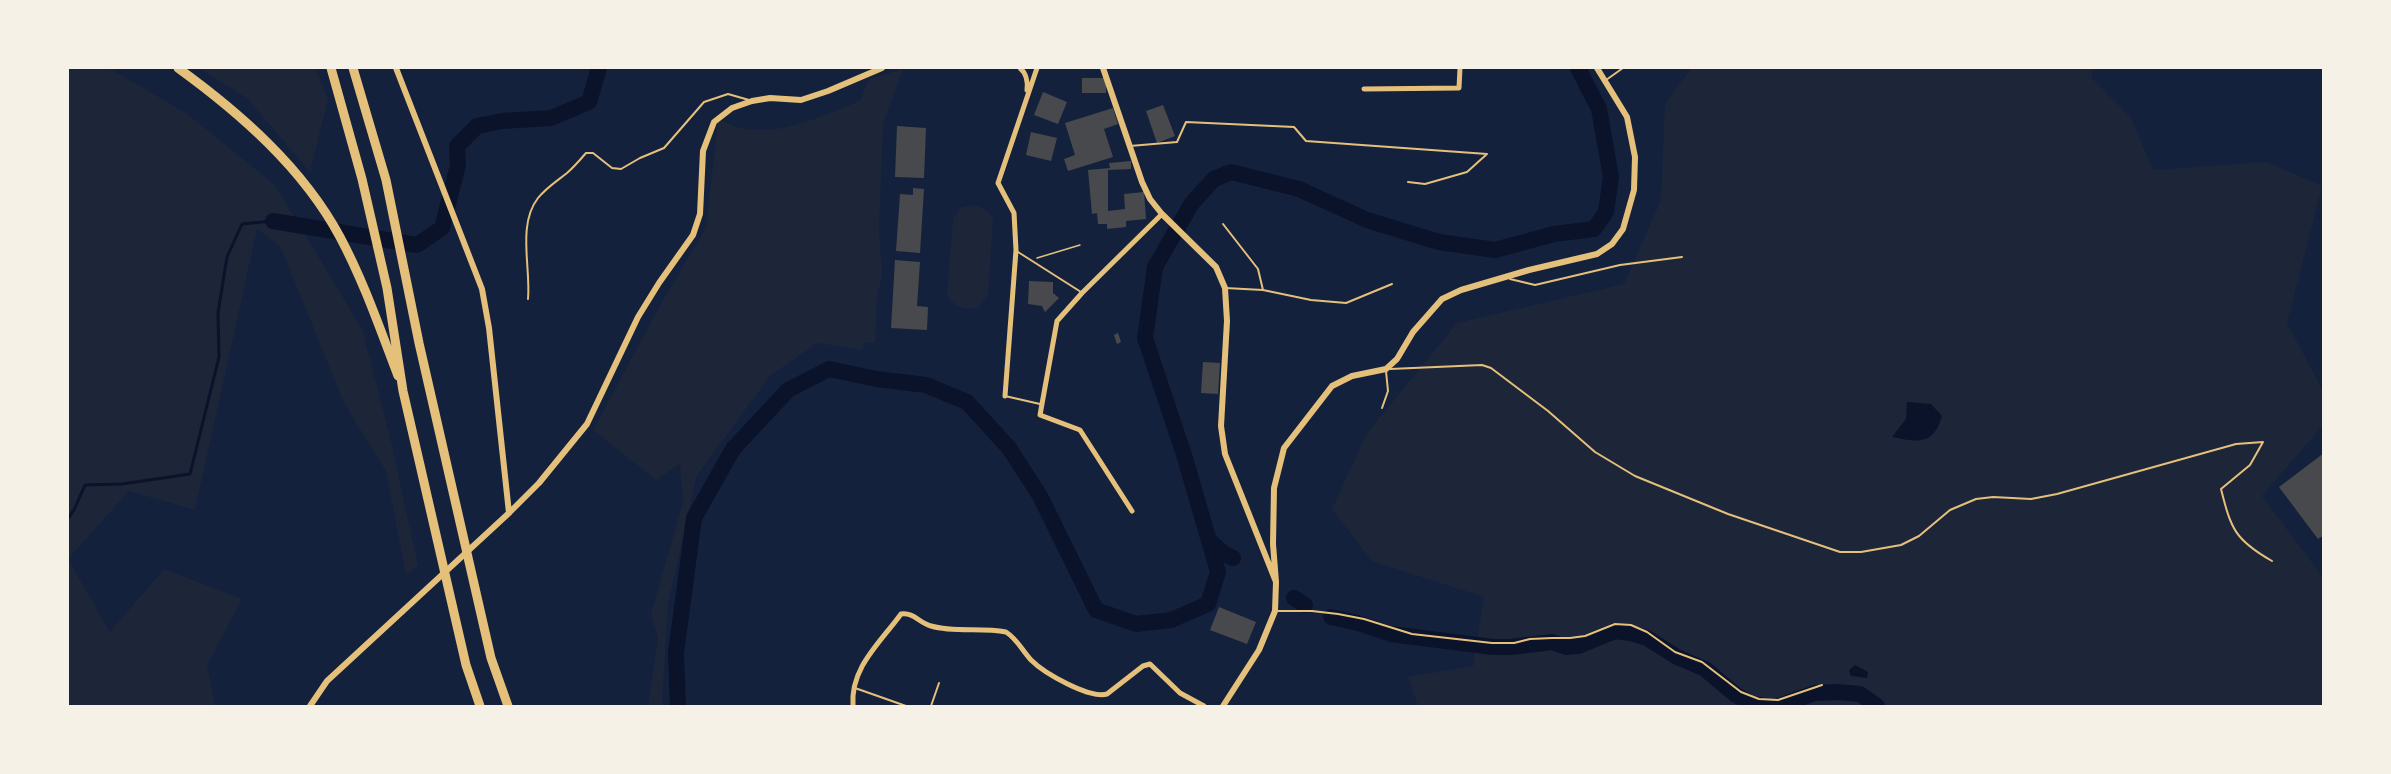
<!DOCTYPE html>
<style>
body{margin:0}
#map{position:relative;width:2391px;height:774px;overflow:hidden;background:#14213d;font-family:Signika,sans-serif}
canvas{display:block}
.frame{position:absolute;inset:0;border:69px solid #f6f1e7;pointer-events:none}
</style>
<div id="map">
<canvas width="2391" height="774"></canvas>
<div class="frame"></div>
</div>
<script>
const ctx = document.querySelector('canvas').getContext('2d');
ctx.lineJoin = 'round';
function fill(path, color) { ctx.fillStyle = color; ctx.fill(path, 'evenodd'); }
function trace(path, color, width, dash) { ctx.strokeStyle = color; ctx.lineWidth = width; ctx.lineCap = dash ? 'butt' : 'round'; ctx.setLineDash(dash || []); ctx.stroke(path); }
fill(new Path2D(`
 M68 68H109L186 113 275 185 362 329 389 433 418 565 406 575 386 471 345 405 280 246 257 229 195 510 129 491 68 559 110 632 164 569 242 599 207 665 215 706H68Z
 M199 68H315L328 99 310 172 248 99Z
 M1691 68H2094L2091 77 2131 118 2153 170 2267 162 2322 186 2287 323 2323 391V425L2262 496 2323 577V706H1418L1408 677 1473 666 1484 597 1372 561 1332 509 1367 433 1457 323 1624 284 1661 200 1665 104Z
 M903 69 883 124 879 229 882 276 877 296 875 343 864 342 862 350 817 343 770 376 697 475 668 604 662 706H648L658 638 651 614 683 502 680 464 656 480 593 430 662 302 706 228 718 119C726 122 736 128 745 129 785 135 823 115 860 101L869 79Z
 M975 205 987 211 993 219 988 295 978 308C963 309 956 308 947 296L953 218 960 208Z`), '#1d2539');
fill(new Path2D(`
 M1907 402 1931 404 1942 416C1933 446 1918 442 1892 437L1906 419Z
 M1855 665 1868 672 1867 678 1851 676 1849 670Z`), '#0b132b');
trace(new Path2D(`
 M68 518 74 510 85 485 122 484 190 474 219 357 218 313 227 257 242 224 273 221`), '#0b132b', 3);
trace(new Path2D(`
 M273 221 417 245 442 228 458 165 457 146 477 126 502 121 551 118 589 102 599 68
 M1211 542 1223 553 1233 558
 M1294 598 1305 605
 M1331 617 1358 623 1391 634 1493 647H1511L1552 642 1566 647 1578 646 1615 631 1631 633 1647 638 1677 657 1705 669 1736 695 1753 704 1766 706
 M678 706 676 653 694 518 733 449 788 390 829 369 877 379 926 385 967 402 1009 448 1040 496 1096 610 1136 624 1171 620 1208 604 1218 572 1185 458 1145 338 1155 267 1192 203 1214 179 1231 172 1299 189 1367 220 1439 242 1495 250 1554 234 1594 229 1606 212 1611 177 1599 109 1578 68
 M1778 706 1815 693 1837 692 1860 694 1877 706`), '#0b132b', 16);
fill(new Path2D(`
 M1082 78H1106V93H1082Z
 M1043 92 1067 102 1058 124 1034 115Z
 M1163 105 1175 136 1157 143 1146 111Z
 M1113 108 1118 124 1104 129 1113 157 1068 171 1064 159 1075 155 1065 123Z
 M897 126 926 128 924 178 895 177Z
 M1031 132 1057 138 1051 161 1026 155Z
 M1131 161V169L1108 170V211L1125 209 1124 194 1144 192 1146 219 1126 221V227L1107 229V224H1098L1097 213 1092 214 1088 170 1110 168 1109 163Z
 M913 188 924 189 920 253 896 251 900 194 913 195Z
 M895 260 920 262 917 306 928 307 927 330 891 328Z
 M1029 281 1053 282V293L1059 298 1045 312 1042 306 1028 304Z
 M1118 333 1121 342 1117 344 1114 335Z
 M1203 362 1220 363 1218 394 1201 393Z
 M2324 453V535L2318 539 2279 487Z
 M1219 607 1256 622 1247 644 1210 630Z`), '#48494c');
trace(new Path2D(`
 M1037 258 1080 245`), '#e5c07b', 1.5);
trace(new Path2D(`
 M1606 80 1623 68
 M1130 146 1177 142 1186 122 1294 127 1306 141 1487 154 1467 172 1425 184 1408 182
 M1223 224 1258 269 1263 290
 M1018 252 1081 292
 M1510 279 1535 285 1620 265 1682 257
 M1225 288 1263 290 1311 300 1346 303 1392 284
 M528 299C531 268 517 225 538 198 546 188 557 181 567 173 574 167 580 160 586 153H593L612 168 621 169 640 158 664 148 704 102 728 94 749 100
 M1390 369 1482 365 1491 368 1548 411 1595 452 1635 476 1728 514 1840 552H1861L1901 545 1919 536 1950 510 1976 499 1993 497 2031 499 2057 494 2236 444 2263 442 2250 465 2221 489C2231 529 2235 540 2272 561
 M1005 396 1040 404
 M1382 408 1388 391 1386 371
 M1278 611H1312L1338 614 1364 619 1412 634 1492 643H1514L1530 639 1552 638H1570L1585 636 1615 624 1631 625 1647 632 1675 652 1702 662 1741 692 1759 699 1778 700 1822 685
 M855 688 906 706
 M931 706 939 683`), '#e5c07b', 2);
trace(new Path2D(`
 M1020 68C1026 73 1028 82 1027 90
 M1364 89 1459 88 1460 68
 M1005 396 1016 250 1014 213 998 183 1037 68
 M1132 511 1080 430 1040 415 1057 321 1082 293 1162 214
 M853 706C850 668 880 643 901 614 914 612 919 623 931 626 955 633 981 627 1006 632 1017 639 1022 650 1031 660 1044 673 1089 699 1107 694L1143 666 1150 664 1180 693 1204 706`), '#e5c07b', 5);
trace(new Path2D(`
 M396 68 482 289 489 328 509 513
 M1103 68 1142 182 1150 199 1162 214 1216 267 1225 288 1227 321 1221 426 1225 454 1276 582 1275 611 1259 650 1223 706
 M1276 582 1273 544 1274 488 1284 448 1332 386 1352 376 1386 369 1397 359 1413 332 1442 299 1461 290 1529 270 1597 254 1612 244 1623 229 1634 190 1635 157 1627 117 1597 68
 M310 706 327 681 509 513 539 483 587 424 638 317 659 283 693 235 700 214 703 151 714 122 732 108 752 101 770 98 801 100 828 91 882 68`), '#e5c07b', 6);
trace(new Path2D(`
 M178 68C240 113 303 168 340 237 364 282 380 329 398 376
 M331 68 362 179 387 288 403 391 466 665 480 706
 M353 68 386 180 419 343 491 658 508 706`), '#e5c07b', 9);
</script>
